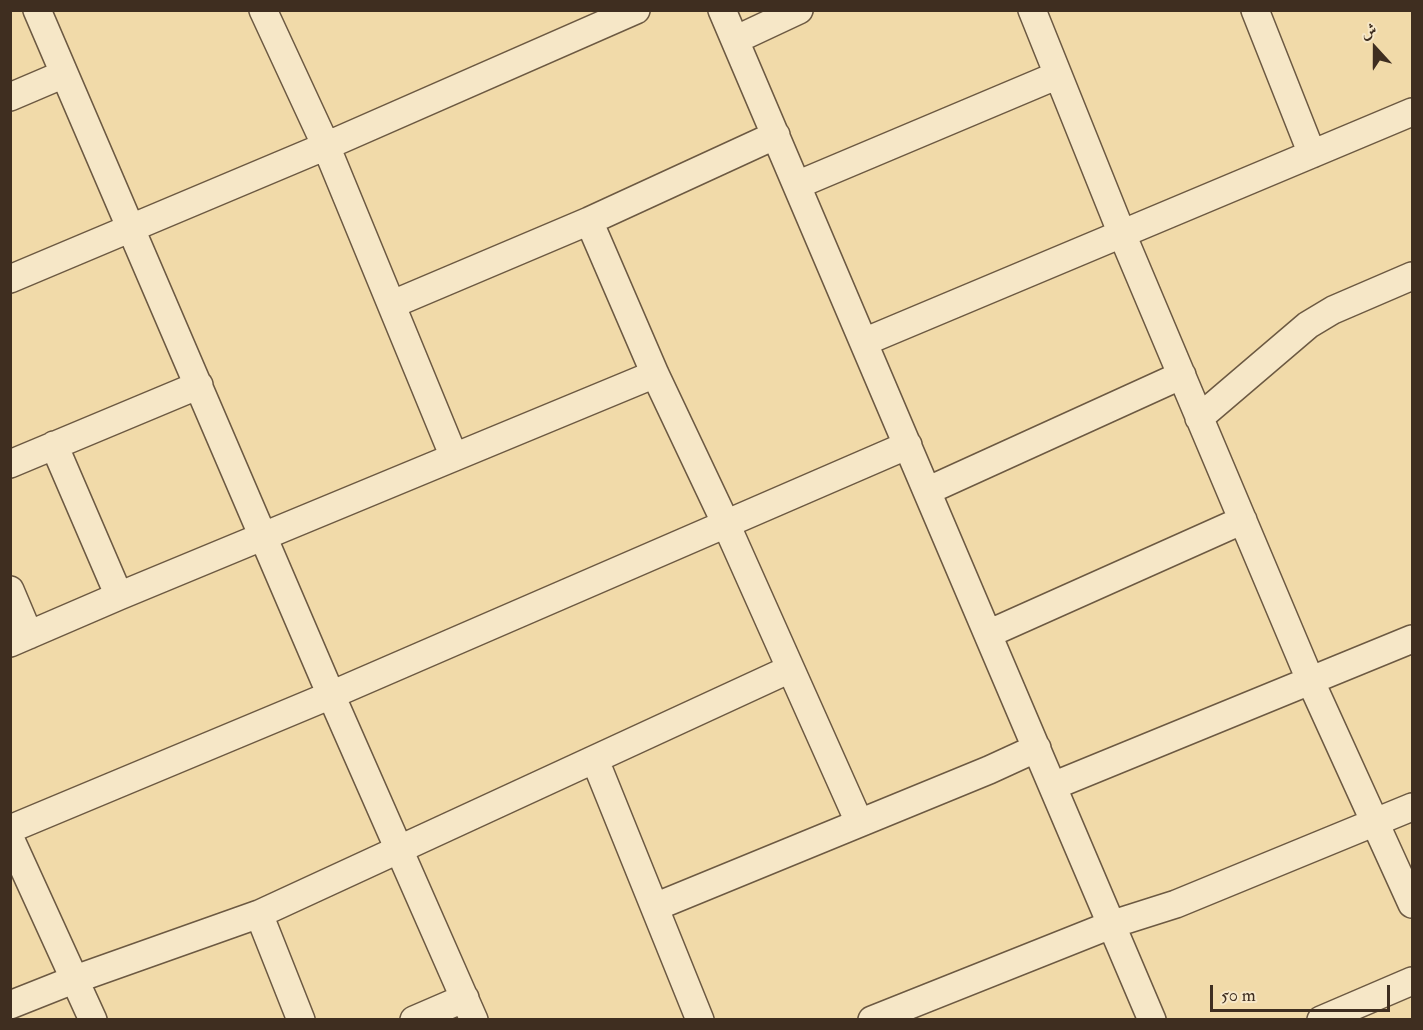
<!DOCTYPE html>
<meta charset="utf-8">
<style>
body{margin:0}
#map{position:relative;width:1423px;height:1030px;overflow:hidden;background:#f1daa9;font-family:"IM FELL Double Pica",Amiri,serif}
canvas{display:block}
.frame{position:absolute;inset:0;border:12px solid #3f2e20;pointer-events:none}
.north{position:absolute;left:1345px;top:18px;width:60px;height:60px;-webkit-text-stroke:4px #f6e7c7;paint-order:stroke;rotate:339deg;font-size:16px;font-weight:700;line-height:24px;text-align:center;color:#3f2e20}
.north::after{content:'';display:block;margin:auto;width:21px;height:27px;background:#3f2e20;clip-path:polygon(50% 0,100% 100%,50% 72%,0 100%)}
.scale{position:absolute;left:1210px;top:985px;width:180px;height:27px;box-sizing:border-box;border:3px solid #3f2e20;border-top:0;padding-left:8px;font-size:18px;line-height:21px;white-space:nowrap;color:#3f2e20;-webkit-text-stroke:4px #f6e7c7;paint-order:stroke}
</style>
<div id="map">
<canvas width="1423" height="1030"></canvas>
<div class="frame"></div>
<div class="north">ش</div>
<div class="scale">50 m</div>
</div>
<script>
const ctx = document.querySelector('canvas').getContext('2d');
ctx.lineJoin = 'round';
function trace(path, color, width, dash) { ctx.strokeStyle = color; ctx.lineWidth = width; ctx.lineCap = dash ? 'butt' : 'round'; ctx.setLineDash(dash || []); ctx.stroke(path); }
const street = new Path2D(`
 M37 10 331 695 474 1020
 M263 10 326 146 454 457
 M722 10 1152 1020
 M1032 10 1122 234 1311 682 1412 904
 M1255 10 1312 154
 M735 40 799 10
 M10 97 64 74
 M797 185 1058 75
 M589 221 655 374 726 524 859 822
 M10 279 326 146 636 10
 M393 304 589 221 776 135
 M864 342 1412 112
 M1199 418 1308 325 1333 310 1412 276
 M54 445 119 596
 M10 464 199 385
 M927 491 1182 375
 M10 590 29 635
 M988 634 1243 520
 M10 643 119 596 655 374
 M595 760 700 1020
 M1053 786 1412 639
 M10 829 331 695 908 445
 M10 838 93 1020
 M655 907 989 770 1037 748
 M259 914 301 1020
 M10 1005 73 980 259 914 790 669
 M414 1020 465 998
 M872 1020 1113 924 1176 904 1412 807
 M1321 1020 1412 981`);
trace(street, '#6c5942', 30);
trace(street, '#f6e7c7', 27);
</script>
